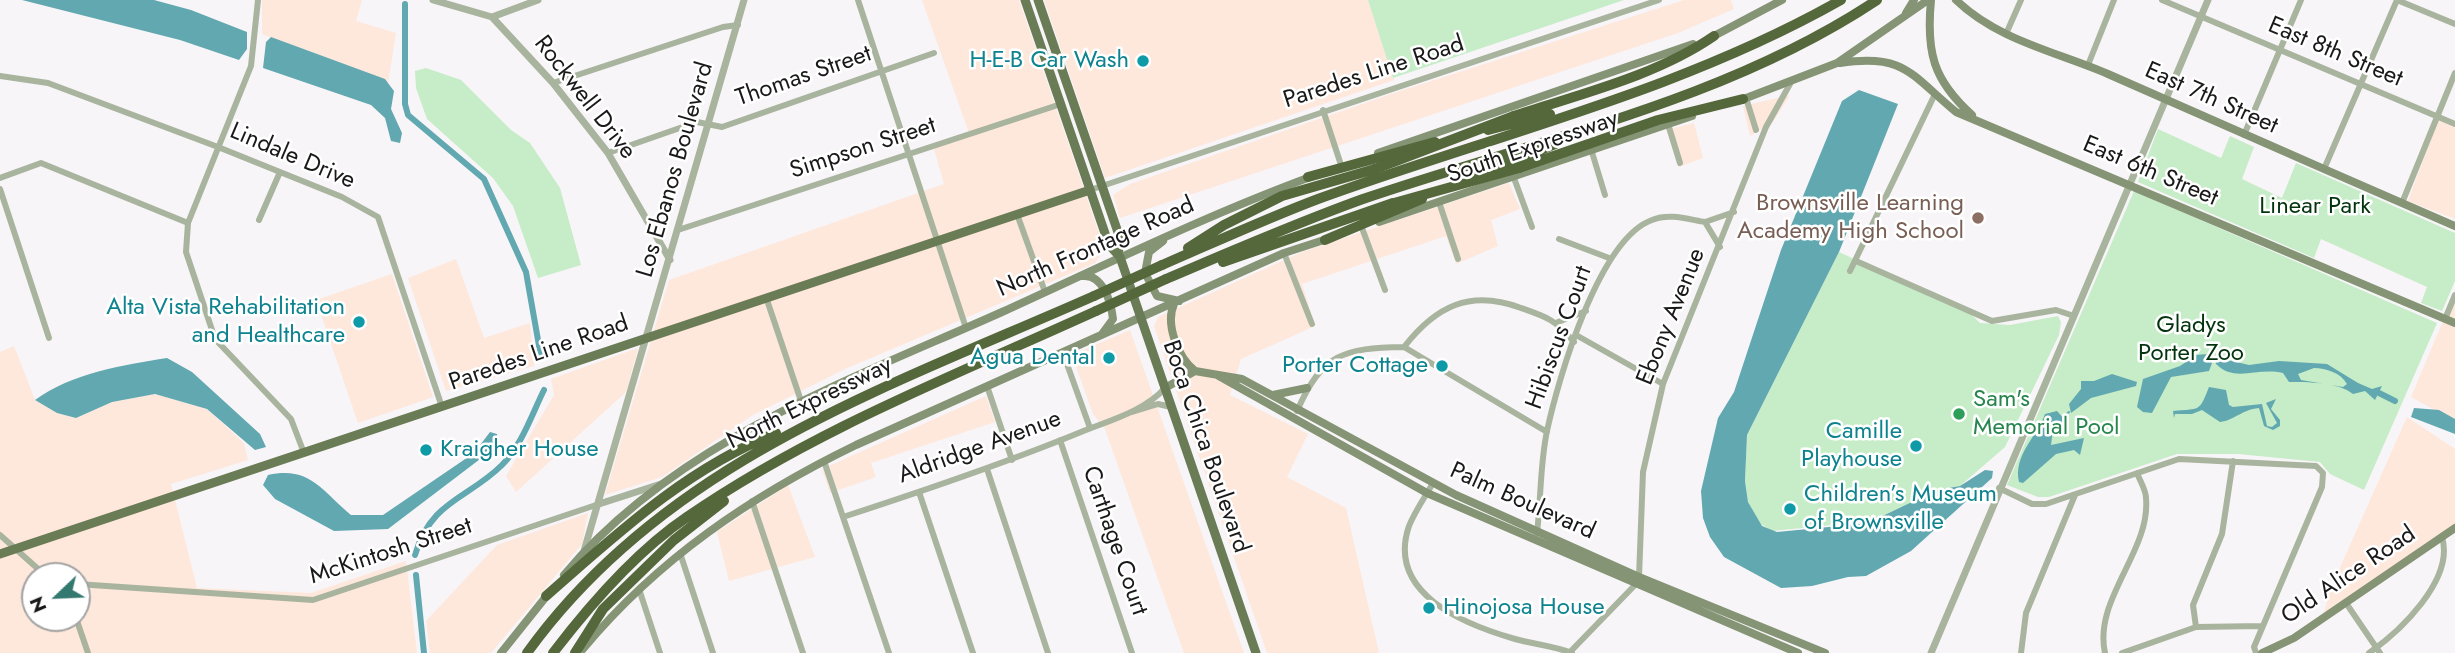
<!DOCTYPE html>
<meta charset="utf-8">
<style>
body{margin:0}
#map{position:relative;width:2455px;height:653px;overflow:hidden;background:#f8f5f8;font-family:Jost,sans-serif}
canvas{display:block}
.north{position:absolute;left:21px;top:562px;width:70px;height:70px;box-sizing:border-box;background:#fff;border:2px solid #a3a3a3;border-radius:50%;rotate:247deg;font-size:19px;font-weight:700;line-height:28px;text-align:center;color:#1a191a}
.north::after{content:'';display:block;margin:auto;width:24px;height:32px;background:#337970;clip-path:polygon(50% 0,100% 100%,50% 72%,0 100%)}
</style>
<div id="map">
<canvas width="2455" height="653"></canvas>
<div class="north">N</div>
</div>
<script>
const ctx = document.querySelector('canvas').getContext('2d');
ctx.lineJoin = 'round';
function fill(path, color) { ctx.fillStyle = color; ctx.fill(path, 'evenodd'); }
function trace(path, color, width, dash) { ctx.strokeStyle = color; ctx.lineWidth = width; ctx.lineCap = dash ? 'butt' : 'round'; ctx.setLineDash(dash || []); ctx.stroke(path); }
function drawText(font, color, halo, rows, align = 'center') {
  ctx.font = font + ' Jost,sans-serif'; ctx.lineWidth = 5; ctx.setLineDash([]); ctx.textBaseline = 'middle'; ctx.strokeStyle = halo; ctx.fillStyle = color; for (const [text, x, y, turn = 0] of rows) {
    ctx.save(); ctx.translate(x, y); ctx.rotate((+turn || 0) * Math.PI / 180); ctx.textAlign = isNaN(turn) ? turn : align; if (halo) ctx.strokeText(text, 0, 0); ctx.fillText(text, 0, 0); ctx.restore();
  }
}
fill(new Path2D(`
 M262 0H362L356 21 396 33 388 83 262 34Z
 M922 0H1019L1101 239 1103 252 1095 263 845 369 753 415 662 477 605 495 669 280 944 184 934 149 970 136Z
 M1044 0H1368L1394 80 1105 178Z
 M1684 0H1731L1734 9 1678 33 1120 218 1113 195 1130 184 1397 92Z
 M1790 95 1773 122 1750 136 1743 106Z
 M2439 117 2455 123V219L2408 201Z
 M1694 123 1703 158 1679 167 1666 130Z
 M1509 183 1520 209 1491 220 1498 246 1456 264 1446 236 1302 284 1315 326 1241 359 1230 395 1308 434 1287 477 1346 508 1379 653H1267L1154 326 1158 317 1302 252Z
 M456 259 484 338 530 323 534 366 446 391 408 278Z
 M392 274 433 397 358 423 316 300Z
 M2455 293V421L2411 397Z
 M1130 330 1244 653H1184L1105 429 1093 414 1072 355Z
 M14 346 35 400 57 413 76 418 112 402 155 394 207 409 244 443 248 460 171 484 197 588 311 593 406 561 417 653H0V352ZM35 576H77V618H35Z
 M638 348 626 392 516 492 506 476 554 395 551 379Z
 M986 396 995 422 871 463 876 477 830 493 822 469Z
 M2407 417 2455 449V524L2324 613 2330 590Z
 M788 485 815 557 729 581 717 532Z
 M588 513 582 544 491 653H430L426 621 497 545Z`), '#fee7db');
fill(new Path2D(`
 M1368 0H1624L1393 78Z
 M426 68 461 80 511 130 530 143 560 188 581 265 538 278 513 206 493 178 427 119 416 88 415 71Z
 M2158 129 2221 158 2230 136 2254 147 2242 179 2282 198 2296 163 2455 233V281L2442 311 2421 303 2427 287 2321 239 2314 258 2138 182Z
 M2134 191 2437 323 2364 490 2330 474 2320 462 2238 454H2177L2049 497H2038L2007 485Z
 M1839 252 1970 313 1980 323 2010 325 2058 316 2061 322 2059 335 2005 447 1960 486 1937 490 1872 521 1772 531 1759 523 1748 502 1745 481 1747 435Z`), '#c6ecc8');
fill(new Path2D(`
 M22 0H154L191 10 247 32V49L239 60 180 40Z
 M271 37 385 79 394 91 391 109 402 133 400 143 391 141 385 118 371 105 263 68 266 42Z
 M1859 90 1898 104 1839 252 1747 435 1745 481 1748 502 1762 526 1777 532 1860 524 1864 519 1872 521 1937 490 1960 486 1985 470 1993 471 1992 478 1911 551 1866 576 1848 577 1812 586 1781 588 1724 557 1710 537 1703 518 1701 491 1718 418 1734 392 1781 250 1842 101Z
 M2207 354 2212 363 2209 371 2171 377 2152 413 2143 412 2137 407 2143 379 2180 366 2196 355Z
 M2215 357 2249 365 2279 361 2327 364 2358 383 2372 389 2382 386 2375 400 2365 391 2353 394C2339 382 2306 382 2289 382L2283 373C2256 367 2235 383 2216 364ZM2314 368C2326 368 2341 373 2347 384L2343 387 2301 380 2298 374Z
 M167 358 192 372 260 434 266 447 255 450 207 409 155 394 112 402 76 418 57 413 35 400C72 373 123 365 167 358Z
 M2112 374 2137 382 2136 386 2091 398 2071 413 2069 404 2081 389V381H2094Z
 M2209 387 2226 390 2229 405 2233 407 2262 404 2267 426 2272 427 2277 423 2266 403 2276 399 2271 409 2280 420V426L2273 430 2264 426 2259 408C2241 410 2235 420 2220 422L2202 410 2192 414H2175L2174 418 2173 411C2200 408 2199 413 2209 387Z
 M2414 408 2439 410 2455 419V434L2411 417Z
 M2057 411 2066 421 2053 430 2051 445 2084 438 2080 455 2074 450 2056 454 2023 483 2019 482C2013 455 2037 437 2045 414Z
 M490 432 497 434 498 442 492 450 388 529 334 531 275 499 263 485 268 475C310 466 321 490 351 515H383L474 453Z`), '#61a8b0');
trace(new Path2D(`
 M2063 417 2069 412`), '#61a8b0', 2);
trace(new Path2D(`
 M405 4V104L408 115 484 179 526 272 541 357
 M2379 393 2395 401
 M415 555C431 500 468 499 502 465 522 445 532 414 544 390
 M416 575 424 653`), '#61a8b0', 6);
trace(new Path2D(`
 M258 0 251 66 188 223 186 252 215 339 291 419 304 453
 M858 0 966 328
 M2162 0 2455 124
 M2397 0 2455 24
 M2006 34 2021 0
 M2088 65 2114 0
 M0 76 48 83 218 147 342 197 378 217 442 407
 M553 83 723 27 738 25
 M1746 98 1756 130
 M1323 110 1341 165
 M1668 124 1680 163
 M2244 135 2301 0
 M1591 149 1605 195
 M608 153 697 122 722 127 934 53
 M2324 169 2397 0
 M0 178 41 163 188 223
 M1514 178 1532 227
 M0 189 49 338
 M1090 190 1659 0
 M1439 202 1458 259
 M2402 203 2455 73
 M1017 214 1045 292
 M259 220 280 172
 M1705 222 1734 212
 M1362 228 1385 290
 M678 230 1061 104
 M1559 239 1609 258
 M1284 253 1312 324
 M1856 261 1992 321 2056 310 2074 316
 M1850 271 1935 94
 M767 300 801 401
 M2445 319 2455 295
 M1558 322 1586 311
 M1576 335 1663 384
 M1404 347 1547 432
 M1063 353 1090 428
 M987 386 1012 460
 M1297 411C1322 354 1343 348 1404 347 1436 306 1470 289 1521 308 1547 317 1556 320 1574 342
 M1132 412 1158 404 1171 407
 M1060 440 1132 653
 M824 461 889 653
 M987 469 1048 653
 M1433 483C1425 497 1415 511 1409 526 1386 593 1463 624 1515 639 1533 644 1554 646 1572 653
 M1999 488 2032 504H2046L2179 459 2316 466 2323 473 2322 487 2254 647 2256 653
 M919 492 973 653
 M752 501 803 653
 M843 517C923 491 1003 464 1081 432 1108 421 1145 411 1165 388
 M1537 533C1541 499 1540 464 1547 431 1558 379 1599 239 1652 220 1669 213 1687 219 1705 222L1720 247
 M0 535 46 576
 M680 553 713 653
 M77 584 313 600 599 504
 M639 589 660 653
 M2346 603 2380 653
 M76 618 88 653
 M2196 627 2193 605 2222 534 2233 461
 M1570 652 1635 585 1639 577 1643 472 1663 384 1766 127 1790 84
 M2021 653 2026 613 2075 495
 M2105 653C2093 599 2151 551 2146 498 2146 490 2140 481 2137 473
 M2122 653 2196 627 2262 626
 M2369 653C2399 632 2455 580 2442 537`), '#a9b49e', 6);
trace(new Path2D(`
 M433 0 492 17 553 83 608 153 670 260
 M492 17 538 0
 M599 504 661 484
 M584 551 744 0
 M1931 653 2208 0`), '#a9b49e', 7);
trace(new Path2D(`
 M1931 0C1926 52 1933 80 1972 115
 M1956 0C1997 40 2057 52 2108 74 2224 125 2339 176 2455 226
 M1906 13 1914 0
 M1712 37 1782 0
 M1840 63C1905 53 1911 75 1956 112L2455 323
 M1741 100 1837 63 1928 0
 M1378 153 1693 44
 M1379 222 1692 116
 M1163 241 1149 252 1145 273 1157 296 1179 301
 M1083 276C1103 274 1111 302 1113 319L1102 334
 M1174 304C1165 324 1178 358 1195 371
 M1217 375 1427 493 1798 653
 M1165 388 1195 371 1242 379 1456 495 1639 577 1825 653
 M1273 395 1307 388
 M564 575C676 441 848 381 1002 312 1105 265 1207 215 1313 176
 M583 649C658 559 751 496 856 445L1284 253 1330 238
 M501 653 549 593
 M2262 653 2294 638 2455 528`), '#849474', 8);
trace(new Path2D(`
 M1025 0 1109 245 1120 257 1256 653
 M1038 0 1121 241 1118 253
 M0 554 1090 190`), '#6a7c56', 9);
trace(new Path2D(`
 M1514 116C1580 94 1656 76 1714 36
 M1488 130 1550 114
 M1519 168 1658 120 1743 99
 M1479 175 1555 144
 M1308 177 1435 142
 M1325 240 1422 199
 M1188 248 1224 225 1282 196 1375 169
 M1223 262 1393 203
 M1162 265C1213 243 1265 219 1318 199 1493 135 1677 93 1841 0
 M1166 279C1232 251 1296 223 1363 199 1535 140 1724 102 1877 0
 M546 596C618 533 686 469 776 433
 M527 653C665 461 886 388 1094 296
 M553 653C589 606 638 550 687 517 813 430 958 374 1096 311
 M575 653 603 609 674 540 724 501`), '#54683b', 10);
trace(new Path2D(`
 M1375 169 1514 116
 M1394 203 1519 168
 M1094 296 1162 265
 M1096 311 1166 279`), '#54683b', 10);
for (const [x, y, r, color] of [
 [1143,61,7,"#0f9aa8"],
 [1978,218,7,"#8d6e63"],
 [359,322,7,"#0f9aa8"],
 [1109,358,7,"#0f9aa8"],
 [1442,366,7,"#0f9aa8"],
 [1959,414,7,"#2e9e5b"],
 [1916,446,7,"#0f9aa8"],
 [426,450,7,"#0f9aa8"],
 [1790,509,7,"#0f9aa8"],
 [1429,608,7,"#0f9aa8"]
]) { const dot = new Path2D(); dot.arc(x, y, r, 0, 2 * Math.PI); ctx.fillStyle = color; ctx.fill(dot); trace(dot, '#fff', 2.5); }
drawText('24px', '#1a191a', '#fff', [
 ["East 8th Street",2335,53,23],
 ["Paredes Line Road",1374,73,-18],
 ["Thomas Street",804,77,-19],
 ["Rockwell Drive",584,98,52],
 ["East 7th Street",2211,99,24],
 ["South Expressway",1533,148,-19],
 ["Simpson Street",863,149,-18],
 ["Lindale Drive",292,157,23],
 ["Los Ebanos Boulevard",676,170,-74],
 ["East 6th Street",2150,172,23],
 ["North Frontage Road",1096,248,-24],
 ["Ebony Avenue",1672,317,-68],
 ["Hibiscus Court",1560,338,-70],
 ["Paredes Line Road",539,354,-19],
 ["North Expressway",810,404,-26],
 ["Boca Chica Boulevard",1205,447,71],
 ["Aldridge Avenue",980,448,-20],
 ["Palm Boulevard",1522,502,24],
 ["Carthage Court",1114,541,71],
 ["McKintosh Street",391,552,-18],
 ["Old Alice Road",2349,576,-34]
]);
drawText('24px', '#0d838f', '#fff', [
 ["H-E-B Car Wash",1129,61],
 ["Alta Vista Rehabilitation",345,308],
 ["and Healthcare",345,336],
 ["Agua Dental",1095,358],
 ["Porter Cottage",1428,366],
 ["Camille",1902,432],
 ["Playhouse",1902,460],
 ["Kraigher House",440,450,"left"],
 ["Children’s Museum",1804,495,"left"],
 ["of Brownsville",1804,523,"left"],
 ["Hinojosa House",1443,608,"left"]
], 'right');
drawText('24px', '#785e54', '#fff', [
 ["Brownsville Learning",1964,204],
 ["Academy High School",1964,232]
], 'right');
drawText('24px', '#04340e', '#fff', [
 ["Linear Park",2315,207],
 ["Gladys",2191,326],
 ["Porter Zoo",2191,354]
]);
drawText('24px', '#27864d', '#fff', [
 ["Sam's",1973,400],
 ["Memorial Pool",1973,428]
], 'left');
</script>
